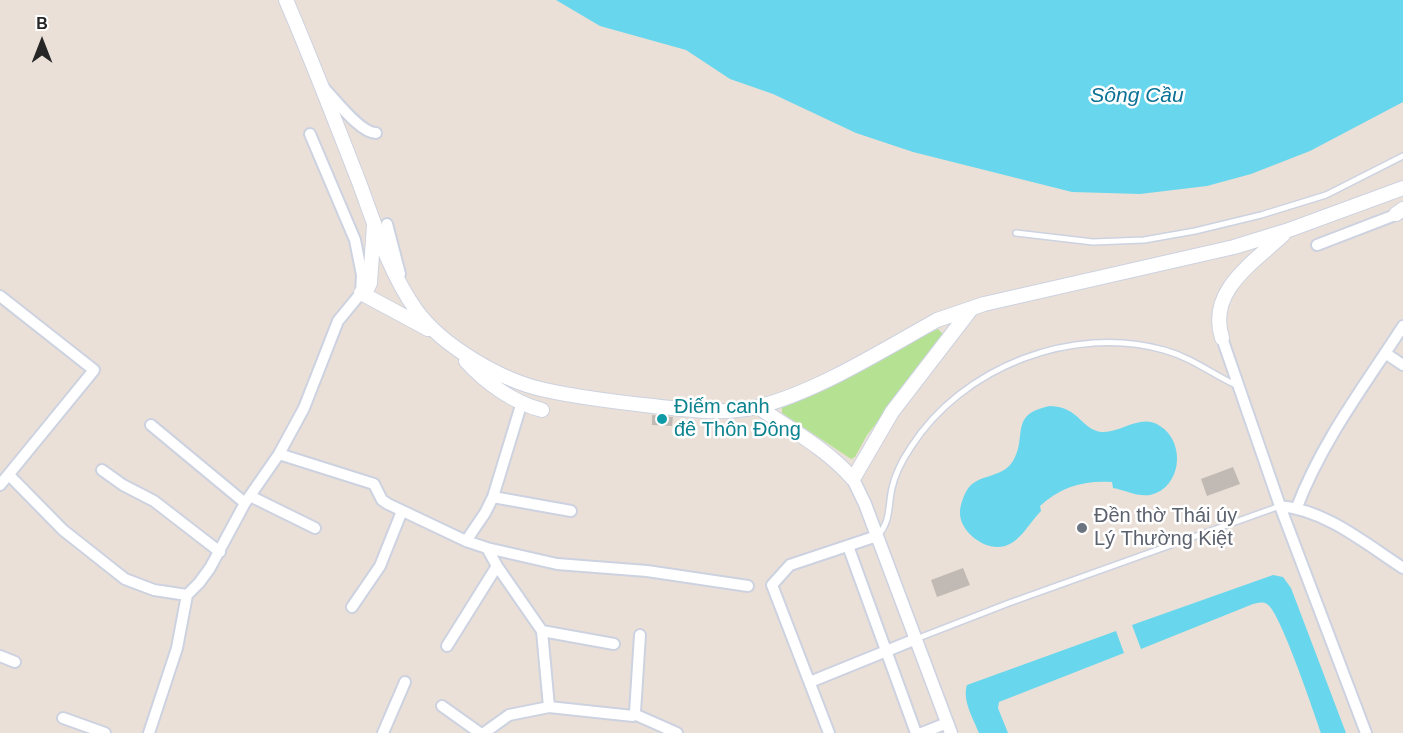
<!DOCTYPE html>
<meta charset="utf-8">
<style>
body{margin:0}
#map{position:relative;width:1403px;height:733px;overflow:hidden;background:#eae0d7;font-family:Arial,sans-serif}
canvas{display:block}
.north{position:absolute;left:12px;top:12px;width:60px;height:60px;-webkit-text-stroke:4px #fff;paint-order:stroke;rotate:0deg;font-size:16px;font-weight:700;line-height:24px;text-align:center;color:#262626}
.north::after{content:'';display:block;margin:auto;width:21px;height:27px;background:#262626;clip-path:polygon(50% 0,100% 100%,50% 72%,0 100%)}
</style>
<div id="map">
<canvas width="1403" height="733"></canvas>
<div class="north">B</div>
</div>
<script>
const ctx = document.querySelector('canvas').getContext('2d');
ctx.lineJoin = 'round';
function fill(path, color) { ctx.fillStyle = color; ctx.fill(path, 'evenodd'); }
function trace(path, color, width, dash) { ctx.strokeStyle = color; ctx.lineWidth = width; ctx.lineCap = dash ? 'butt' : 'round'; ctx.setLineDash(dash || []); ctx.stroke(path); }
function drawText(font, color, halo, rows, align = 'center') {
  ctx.font = font + ' Arial,sans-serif'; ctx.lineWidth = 5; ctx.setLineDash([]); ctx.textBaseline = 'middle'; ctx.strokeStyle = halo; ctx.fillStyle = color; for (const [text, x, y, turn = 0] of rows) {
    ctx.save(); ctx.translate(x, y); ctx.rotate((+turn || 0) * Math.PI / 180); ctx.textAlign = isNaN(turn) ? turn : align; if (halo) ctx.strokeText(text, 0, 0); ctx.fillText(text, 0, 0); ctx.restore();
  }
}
fill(new Path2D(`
 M938 329 942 333V340L867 435 855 457 851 459 782 413V405Z`), '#b4e292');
fill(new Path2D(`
 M556 0H1403V102L1310 151 1251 174 1207 186 1140 194 1072 192 913 152 856 133 773 94 730 79 686 50 600 26Z
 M1050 406C1080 407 1081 430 1102 432 1122 433 1140 413 1160 426 1186 442 1182 488 1150 495 1137 497 1125 490 1113 488L1112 482C1084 480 1060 487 1040 506L1041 511C1030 522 1020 542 1005 546 985 552 959 531 960 512 960 505 964 495 967 490 978 473 1002 479 1013 461 1028 437 1008 414 1050 406Z
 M1273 575 1283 577 1291 588 1346 733H1321C1314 713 1280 611 1267 604 1262 601 1258 603 1253 604L1141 649 1132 625Z
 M1116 631 1124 653 999 702 998 708 1008 733H979C973 718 962 700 967 685Z`), '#68d7ee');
fill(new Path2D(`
 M652 415 673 417 672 426 652 425Z
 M1233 467 1240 484 1207 496 1201 479Z
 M963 568 970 585 937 597 931 580Z`), '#c1bab4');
const service = new Path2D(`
 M1016 233 1093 242 1144 240 1195 231 1261 215 1326 195 1403 156
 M878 535C891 522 888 505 892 488 895 474 903 459 911 447 962 367 1073 324 1164 350 1195 359 1211 374 1238 386
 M916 639 1009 603 1280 506`);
const minor = new Path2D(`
 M323 87C335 99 360 133 376 133
 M387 224 400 274
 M1317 245 1403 212
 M0 296 94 370 0 485
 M1222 338 1280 506 1366 733
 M1385 353 1403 365
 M151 425 245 503
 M279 454 374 484 382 500 388 504 466 541 487 548 497 566 542 631 549 707
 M102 470 123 485 154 501 220 552
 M9 475 63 530 125 579 154 590 187 595
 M250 496 315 528
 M493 497 571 511
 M1280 506C1326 510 1366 544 1403 568
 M1297 507C1322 441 1365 385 1403 326
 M466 541 485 513 493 497 522 402
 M848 546 916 733
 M487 548 557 564 647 571 748 586
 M352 607 380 566 402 511
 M542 631 614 644
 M447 646 497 566
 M0 656 15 662
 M810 682 916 639
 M442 706 480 733
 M634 714 677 733
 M63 718 105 733
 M149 733 177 648 187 595 199 583 210 568 245 503 279 454 304 408 338 321 361 293 362 275 355 240 310 134
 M383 733 405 682
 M484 733 509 715 549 707 633 716 635 712 640 635
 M829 733 772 585 790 565 877 536
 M922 733 947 723`);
const tertiary = new Path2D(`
 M853 479 865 504 951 733`);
const secondary = new Path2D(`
 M286 0C312 60 335 121 359 182 375 225 389 272 416 310 442 346 502 381 545 390 581 398 617 402 653 406 689 410 722 415 757 407 817 392 883 350 937 320L984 304 1234 247 1286 231 1403 188
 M1396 214 1403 209
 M374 225 370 283 368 287 361 293 428 329
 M1222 338C1207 291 1253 263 1283 235
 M466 361C486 383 514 403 542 410
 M758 407C790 429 827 449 853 479L892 412 972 308`);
trace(service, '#cdd2e0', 8);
trace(minor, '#cdd2e0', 14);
trace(tertiary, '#cdd2e0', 15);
trace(secondary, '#cdd2e0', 16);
trace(service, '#fff', 5);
trace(minor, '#fff', 10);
trace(tertiary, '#fff', 12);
trace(secondary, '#fff', 14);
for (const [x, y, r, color] of [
 [662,419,6,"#0f9aa8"],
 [1082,528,6,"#6b7280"]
]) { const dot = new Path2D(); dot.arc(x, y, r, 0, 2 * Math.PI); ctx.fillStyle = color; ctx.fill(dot); trace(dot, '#fff', 2); }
drawText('20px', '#0d838f', '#fff', [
 ["Điếm canh",674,407],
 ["đê Thôn Đông",674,430]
], 'left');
drawText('20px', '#5b616d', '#fff', [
 ["Đền thờ Thái úy",1094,516],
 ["Lý Thường Kiệt",1094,539]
], 'left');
drawText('italic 21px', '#0c7295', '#fff', [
 ["Sông Cầu",1137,96]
]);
</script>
